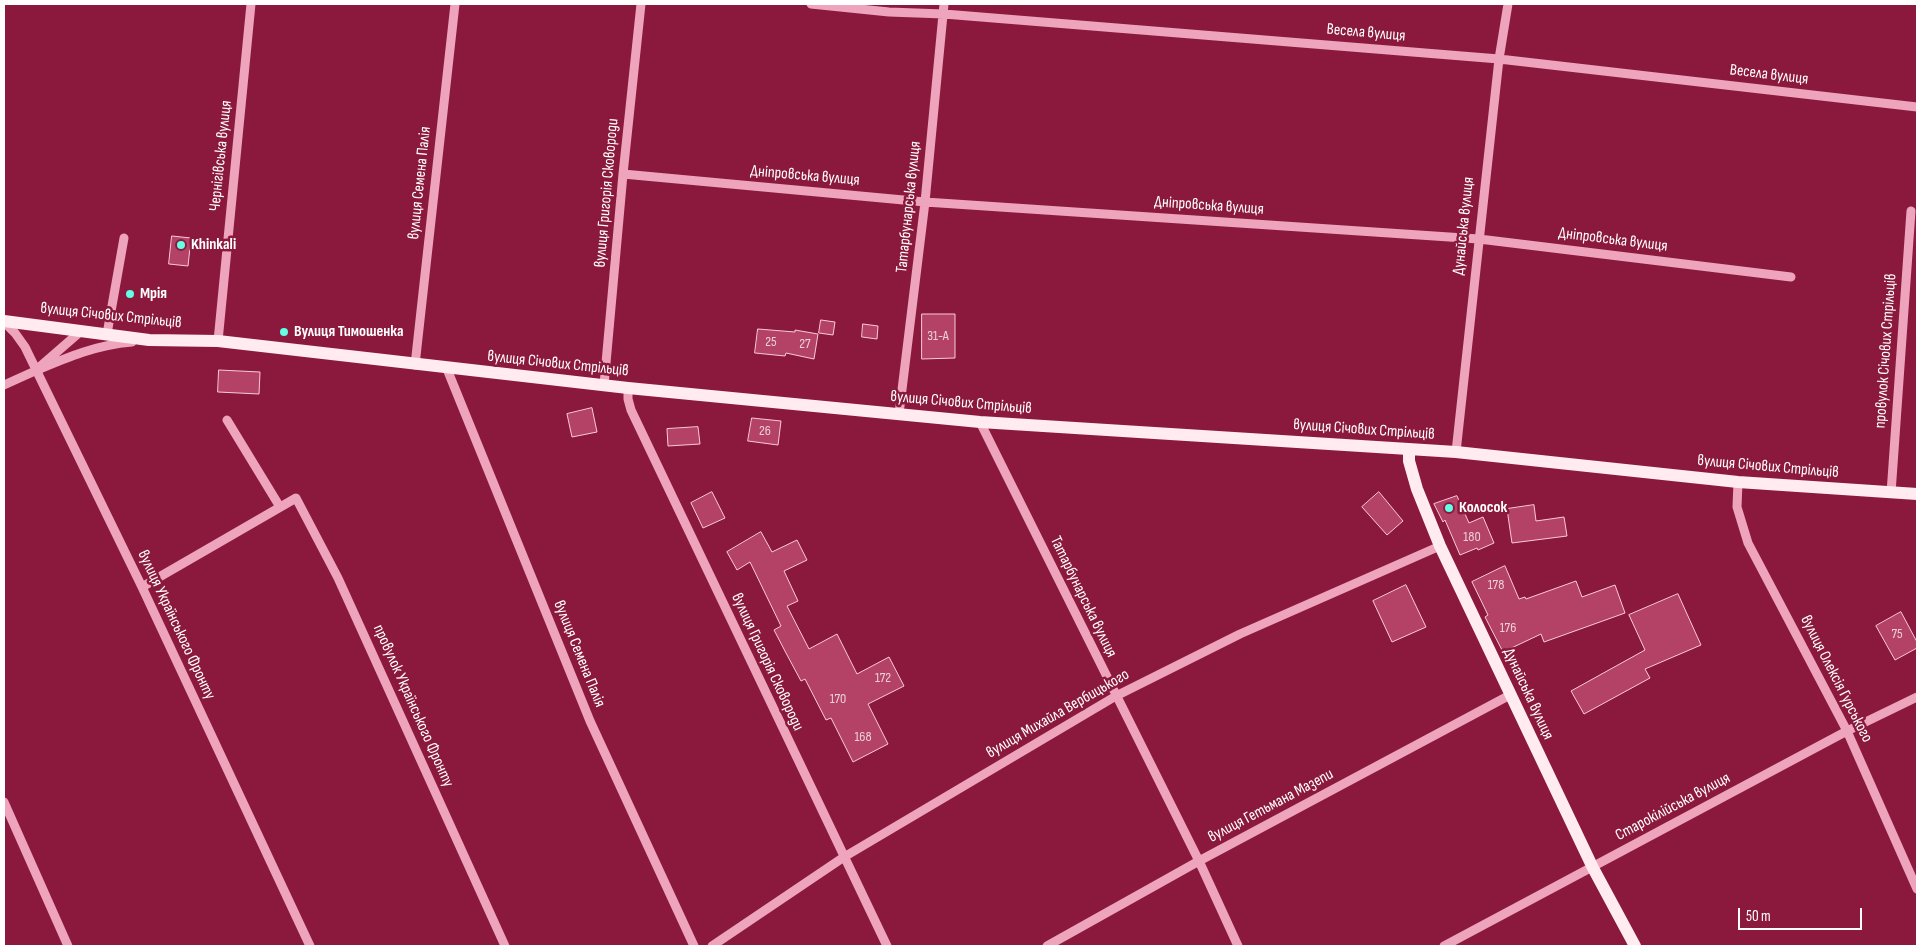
<!DOCTYPE html>
<meta charset="utf-8">
<style>
body{margin:0}
#map{position:relative;width:1921px;height:950px;overflow:hidden;background:#8b193e;font-family:"Sofia Sans Condensed",sans-serif}
canvas{display:block}
.frame{position:absolute;inset:0;border:5px solid #fff;pointer-events:none}
.scale{position:absolute;left:1738px;top:908px;width:124px;height:22px;box-sizing:border-box;border:2px solid #fff;border-top:0;padding-left:6px;font-size:15px;line-height:18px;white-space:nowrap;color:#fff;-webkit-text-stroke:4px #8b193e;paint-order:stroke}
</style>
<div id="map">
<canvas width="1921" height="950"></canvas>
<div class="frame"></div>
<div class="scale">50 m</div>
</div>
<script>
const ctx = document.querySelector('canvas').getContext('2d');
ctx.lineJoin = 'round';
function fill(path, color) { ctx.fillStyle = color; ctx.fill(path, 'evenodd'); }
function trace(path, color, width, dash) { ctx.strokeStyle = color; ctx.lineWidth = width; ctx.lineCap = dash ? 'butt' : 'round'; ctx.setLineDash(dash || []); ctx.stroke(path); }
function drawText(font, color, halo, rows, align = 'center') {
  ctx.font = font + ' "Sofia Sans Condensed",sans-serif'; ctx.lineWidth = 5; ctx.setLineDash([]); ctx.textBaseline = 'middle'; ctx.strokeStyle = halo; ctx.fillStyle = color; for (const [text, x, y, turn = 0] of rows) {
    ctx.save(); ctx.translate(x, y); ctx.rotate((+turn || 0) * Math.PI / 180); ctx.textAlign = isNaN(turn) ? turn : align; if (halo) ctx.strokeText(text, 0, 0); ctx.fillText(text, 0, 0); ctx.restore();
  }
}
const building = new Path2D(`
 M172 236 191 238 188 266 169 264Z
 M922 314H955V358L922 359Z
 M821 320 835 322 833 335 819 333Z
 M863 324 878 326 877 339 862 337Z
 M758 329 795 332V330L818 334 814 359 786 353 785 356 755 353Z
 M219 370 260 372 259 394 218 392Z
 M592 408 597 432 572 437 567 414Z
 M752 418 781 421 778 445 748 441Z
 M698 427 700 444 668 446 667 429Z
 M712 492 725 518 703 528 691 503Z
 M1379 492 1403 521 1387 535 1362 507Z
 M1457 496 1469 523 1483 517 1494 543 1478 550 1477 548 1460 555 1445 520 1443 522 1434 504Z
 M1534 505 1536 521 1564 517 1567 536 1512 543 1507 509Z
 M761 532 772 552 797 540 807 560 784 571 798 601 787 606 809 649 837 634 857 674 889 657 904 686 868 704 888 744 853 762 831 718 826 720 805 679 801 681 786 653 774 630 781 626 750 562 737 570 727 552Z
 M1505 566 1519 599 1525 597 1526 599 1576 581 1582 597 1615 585 1625 613 1544 642 1541 634 1503 652 1485 617 1488 615 1472 582Z
 M1406 585 1426 627 1392 642 1373 601Z
 M1678 594 1701 645 1645 669 1650 678 1584 714 1571 691 1645 650 1629 615Z
 M1901 612 1917 642V648L1895 660 1876 626Z`);
fill(building, '#b44267');
trace(building, '#facada', 1);
trace(new Path2D(`
 M811 4 889 12 944 14 1499 59 1917 107
 M623 174 925 202 1479 239 1791 277
 M4 322 15 333 25 347 142 587 310 946
 M107 334 124 238
 M218 341 251 4
 M415 365 455 4
 M447 369 590 721 694 946
 M35 371C68 357 96 345 132 342
 M4 385 35 371 81 331
 M604 385 623 174 641 4
 M628 388V399L631 410 887 946
 M899 414 925 202 944 4
 M227 420 280 507
 M980 422 1199 861 1238 946
 M1456 452 1499 59 1508 4
 M1738 482 1737 507 1748 543 1847 731 1917 889
 M1891 493 1911 211
 M142 587 296 498 338 578 505 946
 M4 802 68 946
 M712 946 844 857 1116 696 1240 634 1440 546
 M1047 946 1199 861 1510 695
 M1444 946 1847 731 1917 697`), '#eea4bd', 9);
trace(new Path2D(`
 M4 321 149 340 218 341 628 388 980 422 1456 452 1738 482 1917 494
 M1409 449V461L1417 489 1440 546 1593 868 1635 946`), '#ffebf0', 12);
for (const [x, y, r, color] of [
 [181,245,5,"#61ffe4"],
 [130,294,5,"#61ffe4"],
 [284,332,5,"#61ffe4"],
 [1449,508,5,"#61ffe4"]
]) { const dot = new Path2D(); dot.arc(x, y, r, 0, 2 * Math.PI); ctx.fillStyle = color; ctx.fill(dot); trace(dot, '#8b193e', 2); }
drawText('14px', '#ecd0d9', null, [
 ["31-А",938,336],
 ["25",771,342],
 ["27",805,344],
 ["26",765,431],
 ["180",1472,537],
 ["178",1496,585],
 ["176",1508,628],
 ["75",1897,634],
 ["172",883,678],
 ["170",838,699],
 ["168",863,737]
]);
drawText('16px', '#fff', '#8b193e', [
 ["Весела вулиця",1366,33,5],
 ["Весела вулиця",1769,75,7],
 ["Чернігівська вулиця",221,156,-84],
 ["Дніпровська вулиця",805,176,5],
 ["вулиця Семена Палія",420,183,-84],
 ["вулиця Григорія Сковороди",607,193,-85],
 ["Дніпровська вулиця",1209,206,4],
 ["Татарбунарська вулиця",909,207,-84],
 ["Дунайська вулиця",1464,226,-84],
 ["Дніпровська вулиця",1613,240,7],
 ["вулиця Січових Стрільців",111,316,6],
 ["провулок Січових Стрільців",1886,351,-86],
 ["вулиця Січових Стрільців",558,364,6],
 ["вулиця Січових Стрільців",961,403,5],
 ["вулиця Січових Стрільців",1364,430,4],
 ["вулиця Січових Стрільців",1768,467,5],
 ["Татарбунарська вулиця",1083,597,64],
 ["вулиця Українського Фронту",176,625,65],
 ["вулиця Семена Палія",579,654,68],
 ["вулиця Григорія Сковороди",767,662,65],
 ["вулиця Олексія Гурського",1836,679,63],
 ["Дунайська вулиця",1528,694,65],
 ["провулок Українського Фронту",413,706,66],
 ["вулиця Михайла Вербицького",1058,714,-30],
 ["вулиця Гетьмана Мазепи",1271,806,-28],
 ["Старокілійська вулиця",1673,807,-28]
]);
drawText('bold 16px', '#fff', '#8b193e', [
 ["Khinkali",191,245],
 ["Мрія",140,294],
 ["Вулиця Тимошенка",294,332],
 ["Колосок",1459,508]
], 'left');
</script>
